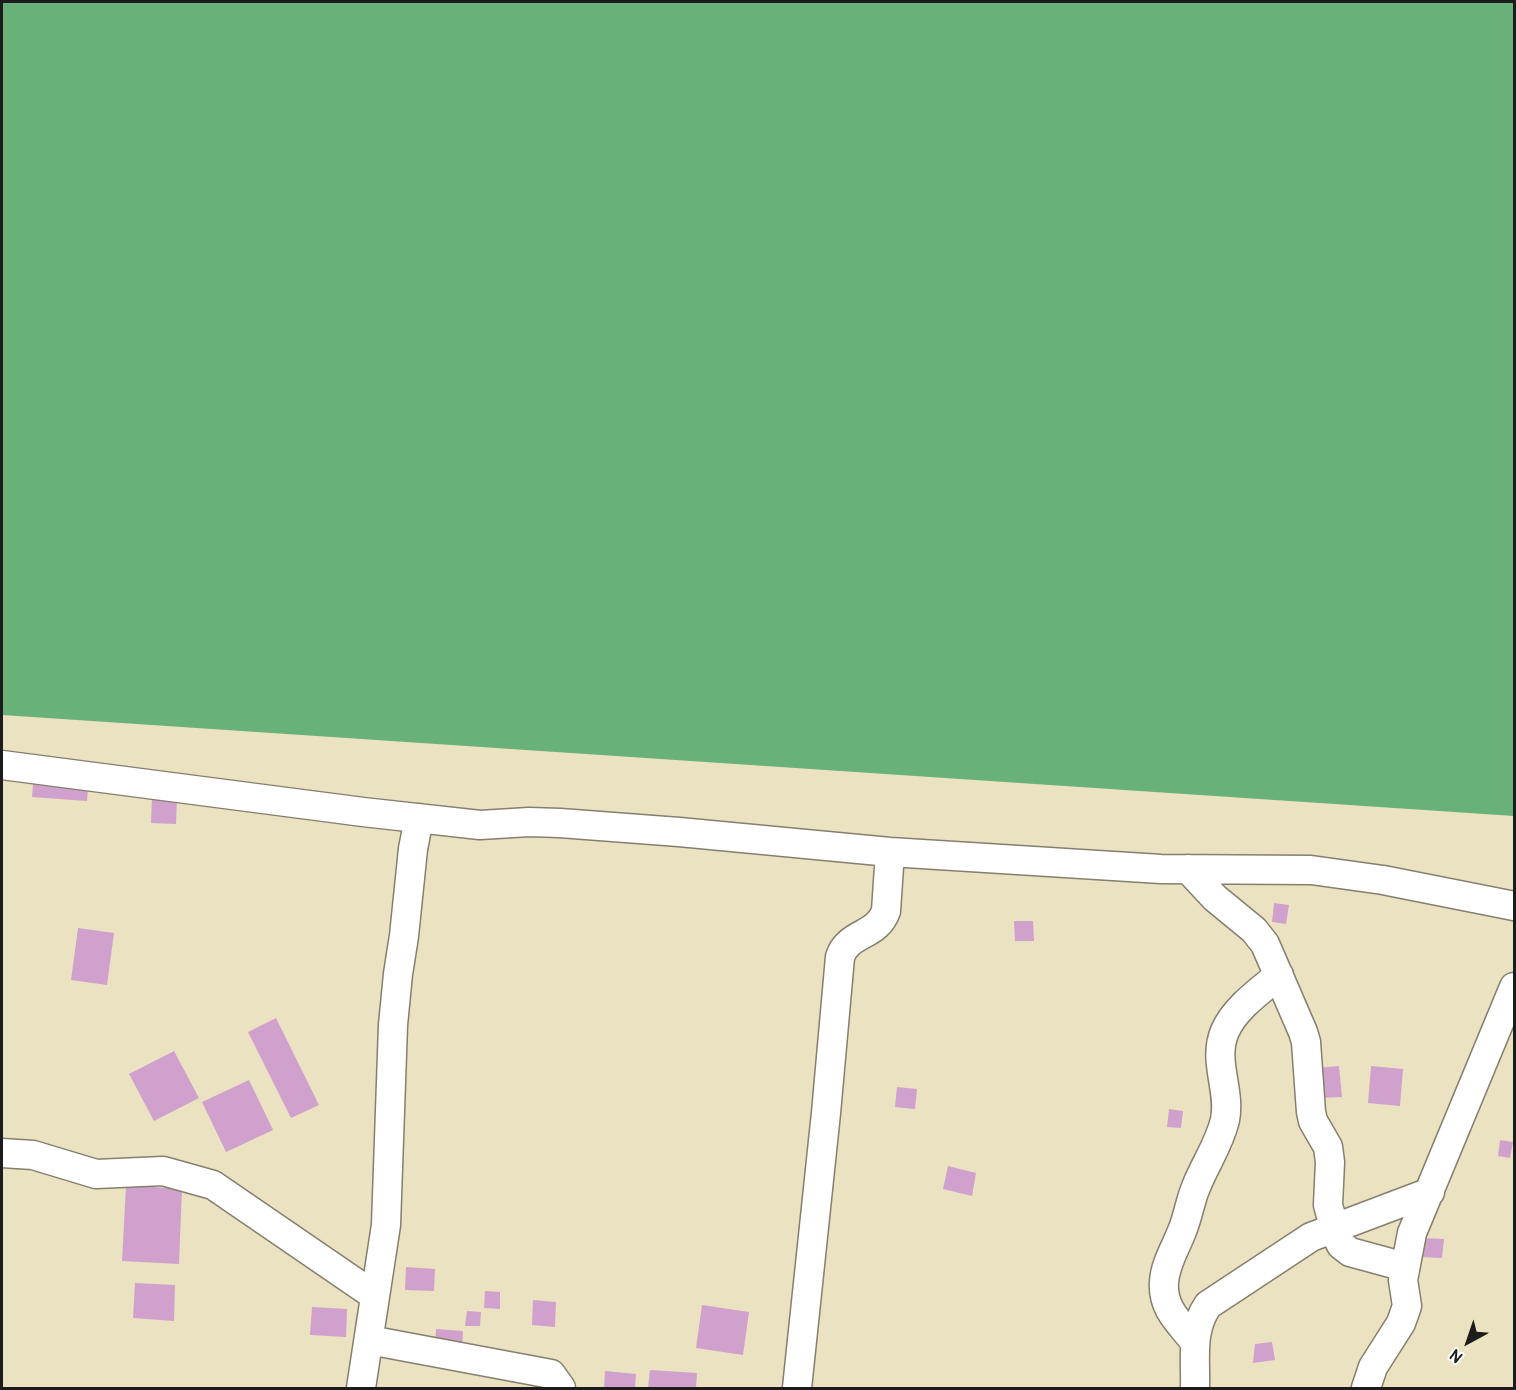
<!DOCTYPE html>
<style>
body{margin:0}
#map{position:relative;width:1516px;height:1390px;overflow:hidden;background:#ebe2c1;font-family:Pangolin,sans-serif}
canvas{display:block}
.frame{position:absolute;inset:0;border:3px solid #1c1c1c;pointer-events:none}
.north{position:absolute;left:1438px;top:1312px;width:60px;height:60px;-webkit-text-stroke:4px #fff;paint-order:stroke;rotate:220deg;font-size:16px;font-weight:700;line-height:24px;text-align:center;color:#1c1c1c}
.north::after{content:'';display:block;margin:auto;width:21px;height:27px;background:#1c1c1c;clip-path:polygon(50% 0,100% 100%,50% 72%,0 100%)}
</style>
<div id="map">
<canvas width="1516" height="1390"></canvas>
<div class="frame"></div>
<div class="north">N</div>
</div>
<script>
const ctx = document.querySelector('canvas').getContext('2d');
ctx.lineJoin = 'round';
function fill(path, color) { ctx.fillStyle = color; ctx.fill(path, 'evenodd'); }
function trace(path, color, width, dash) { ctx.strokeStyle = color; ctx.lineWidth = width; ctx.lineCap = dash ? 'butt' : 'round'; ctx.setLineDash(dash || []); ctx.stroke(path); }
fill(new Path2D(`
 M2 2H1514V816L2 715Z`), '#68b27a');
fill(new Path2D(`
 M34 772 89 776 87 801 32 797Z
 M152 797 177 798 176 824 151 823Z
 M1274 903 1289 905 1286 924 1272 922Z
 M1014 921H1033L1034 941H1015Z
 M78 928 114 933 107 985 71 980Z
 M276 1018 319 1105 291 1118 248 1032Z
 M174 1051 199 1098 154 1121 129 1074Z
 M1339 1066 1342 1097 1319 1098 1316 1068Z
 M1371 1066 1403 1069 1400 1106 1368 1103Z
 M249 1080 273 1130 226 1152 202 1102Z
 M897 1087 917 1089 915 1109 895 1107Z
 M1169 1109 1183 1111 1181 1128 1167 1127Z
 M1500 1140 1513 1142 1510 1158 1498 1156Z
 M948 1166 976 1173 972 1196 943 1189Z
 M126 1185 182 1189 179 1264 122 1261Z
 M1422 1238 1444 1239 1442 1258 1421 1257Z
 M406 1267 435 1269 434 1291 405 1290Z
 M135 1283 175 1285 174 1321 133 1318Z
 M485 1291 500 1292V1309L484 1308Z
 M533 1300 556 1302 555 1327 532 1325Z
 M702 1305 749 1312 743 1355 696 1348Z
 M312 1307 347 1309 346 1337 310 1335Z
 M467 1311 481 1312 480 1326H465Z
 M436 1329 463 1331 462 1348 435 1346Z
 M1272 1342 1275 1360 1253 1363 1255 1344Z
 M650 1370 697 1373 696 1388H648Z
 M605 1371 636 1374 635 1388H604Z`), '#d1a1ce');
const minor = new Path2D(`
 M2 765 363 812 480 825 529 822 560 823 679 832 890 852 1161 869 1311 870 1383 880 1514 906
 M1188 869 1215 898 1254 930 1265 944 1303 1032 1306 1042 1311 1112 1313 1121 1328 1147 1330 1162 1328 1205 1336 1234 1341 1245 1350 1252 1405 1267
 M2 1153 33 1155 96 1174 163 1171 213 1185 375 1296
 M369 1340 551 1374 561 1388
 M1194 1341C1179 1322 1162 1308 1164 1282 1165 1264 1176 1247 1182 1231 1188 1217 1190 1201 1196 1187 1205 1164 1219 1145 1225 1120 1231 1089 1212 1061 1225 1031 1235 1008 1260 991 1279 975
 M361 1388 386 1225 393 1025 398 974 404 936 413 849 419 818
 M797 1388 826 1113 840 957C848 932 877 937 886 911L890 852
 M1195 1388C1196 1359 1190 1331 1208 1305L1311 1237 1430 1192
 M1366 1388 1373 1367 1401 1323 1407 1306 1403 1280 1412 1233 1514 987`);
trace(minor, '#847f6e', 31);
trace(minor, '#fff', 28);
</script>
